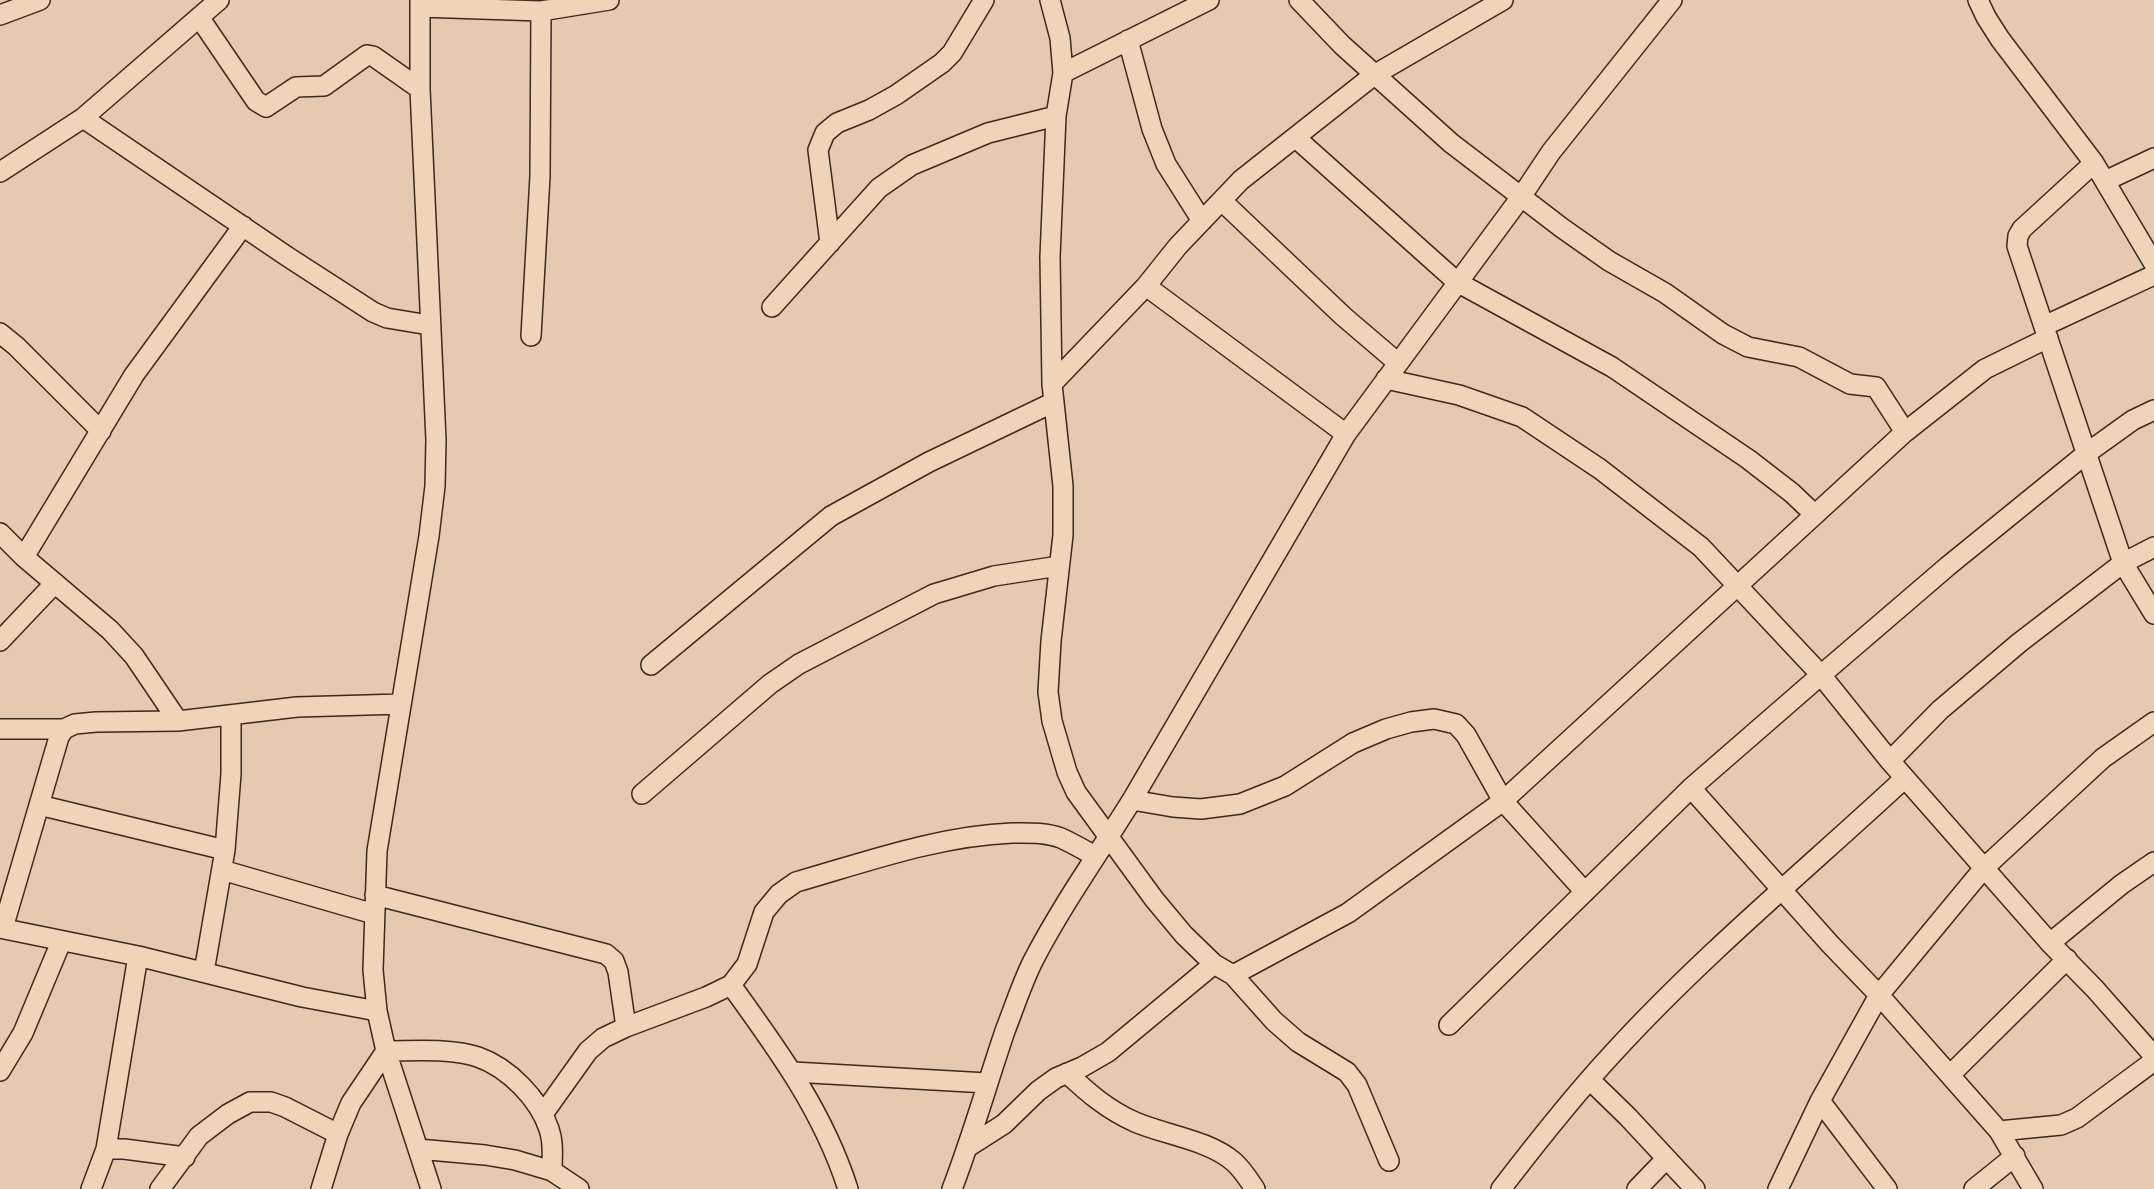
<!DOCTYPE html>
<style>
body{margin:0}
canvas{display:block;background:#e6c9ae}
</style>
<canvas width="2154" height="1189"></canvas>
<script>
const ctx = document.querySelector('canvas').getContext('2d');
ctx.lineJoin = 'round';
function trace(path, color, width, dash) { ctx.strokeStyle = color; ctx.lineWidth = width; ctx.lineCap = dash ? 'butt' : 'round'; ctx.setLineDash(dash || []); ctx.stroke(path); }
const street = new Path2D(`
 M420 0V89L436 440 435 486 429 536 377 851 373 970 377 1011 386 1051 431 1189
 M1050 0 1060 38 1063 73 1056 116 1050 257 1052 384 1063 486V535L1051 641 1048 692 1052 721 1067 772 1076 792 1154 899 1184 935 1214 964 1233 975 1274 1021 1298 1042 1347 1072 1357 1085 1389 1161
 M1299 0 1342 45 1451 143 1562 228 1609 261 1665 293 1723 334 1748 347 1799 357 1850 384 1876 387 1905 432
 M1978 0 1986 17 2000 39 2094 163 2154 264
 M420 7 541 11 609 0
 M0 15 40 0
 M199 17 256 101 266 107 296 87 324 86 367 55 373 56 420 89
 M1128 40 1152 129 1166 164 1202 221
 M1063 73 1209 0
 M83 118 288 257 373 312 387 318 429 325
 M1296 138 1457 282 1612 367 1748 459 1792 493 1814 514
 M2094 163 2022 229 2018 236 2017 246 2123 563 2154 614
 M0 172 83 118 219 0
 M2105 181 2154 158
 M1222 201 1343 316 1398 363
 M830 243 818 150 825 133 837 123 869 110 896 95 942 63 952 53 984 0
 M1146 286 1346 434
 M772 307 879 188 912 165 988 133 1056 116
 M2044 326 2154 275
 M0 333 16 346 101 431
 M531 336 540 176 541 11
 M1386 379 1459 395 1522 417 1600 469 1701 547 1821 675 1890 761 2050 943 2095 989 2154 1056
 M1052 384 1146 286 1178 246 1241 180 1374 75 1503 0
 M0 533 24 557 110 630 134 656 178 721 297 707 401 704
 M24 557 134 375 243 226
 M0 641 55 583
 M651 665 831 516 929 462 1054 402
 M0 729H64L75 724 96 722 178 721
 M1890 761 1940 710 2019 643 2123 563 2154 547
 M1691 788 1830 944 1879 995 1999 1131 2033 1189
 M642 794 770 684 799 664 934 594 994 576 1059 566
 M1132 800 1173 807 1201 809 1240 804 1285 786 1353 743 1386 729 1411 722 1434 719 1456 724 1466 735 1503 801 1585 892
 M39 805 225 850
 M222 870 374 914
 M375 895 606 954 614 961 618 972 626 1027
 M0 928 138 956 302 997 377 1011
 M3 928 59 737 64 729
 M2050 943 2122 884 2154 862
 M204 972 225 850 231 774V715
 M1233 975 1348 913 1503 801 1905 432 1985 369 2048 338
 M731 985C778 1050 823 1111 848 1189
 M1449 1025 1691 788 1821 675 1948 566 2087 453 2133 420 2154 410
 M0 1071 23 1033 61 942
 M793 1072 987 1083
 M1067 1073C1088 1093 1108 1110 1135 1122 1165 1135 1209 1140 1234 1162 1242 1169 1249 1180 1255 1189
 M1950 1075 2067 959
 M1590 1080 1628 1117 1695 1189
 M1820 1101 1887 1189
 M543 1114 588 1051 603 1038 626 1027 706 997 731 985 747 964 764 912 779 894 796 882C866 862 938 836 1012 833 1028 833 1045 832 1061 838 1072 843 1084 850 1095 856
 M1999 1131 2061 1125 2077 1118 2154 1061
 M968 1147 1004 1124 1038 1091 1056 1078 1082 1067 1108 1052 1214 964
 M106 1149H124L185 1157
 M418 1149 485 1155 515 1160 552 1171 579 1189
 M91 1189 106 1149 138 956
 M160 1189 199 1136 228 1114 250 1102H271L285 1107 338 1134
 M321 1189 338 1134 351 1103 386 1051C414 1051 452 1048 478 1057 509 1068 539 1099 549 1129 554 1143 552 1157 552 1171
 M952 1189C972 1137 987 1084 1005 1031 1014 1008 1022 983 1033 961 1062 905 1099 853 1132 800L1346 434 1521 197 1551 152 1672 0
 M1501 1189C1537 1142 1574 1095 1615 1051 1704 954 1808 868 1905 778
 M1637 1189 1666 1159
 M1778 1189 1820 1101 1879 995 1984 868 2103 758 2154 722
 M1974 1189 2015 1156`);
trace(street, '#3b2a1e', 22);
trace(street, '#f1d3b7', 19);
</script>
